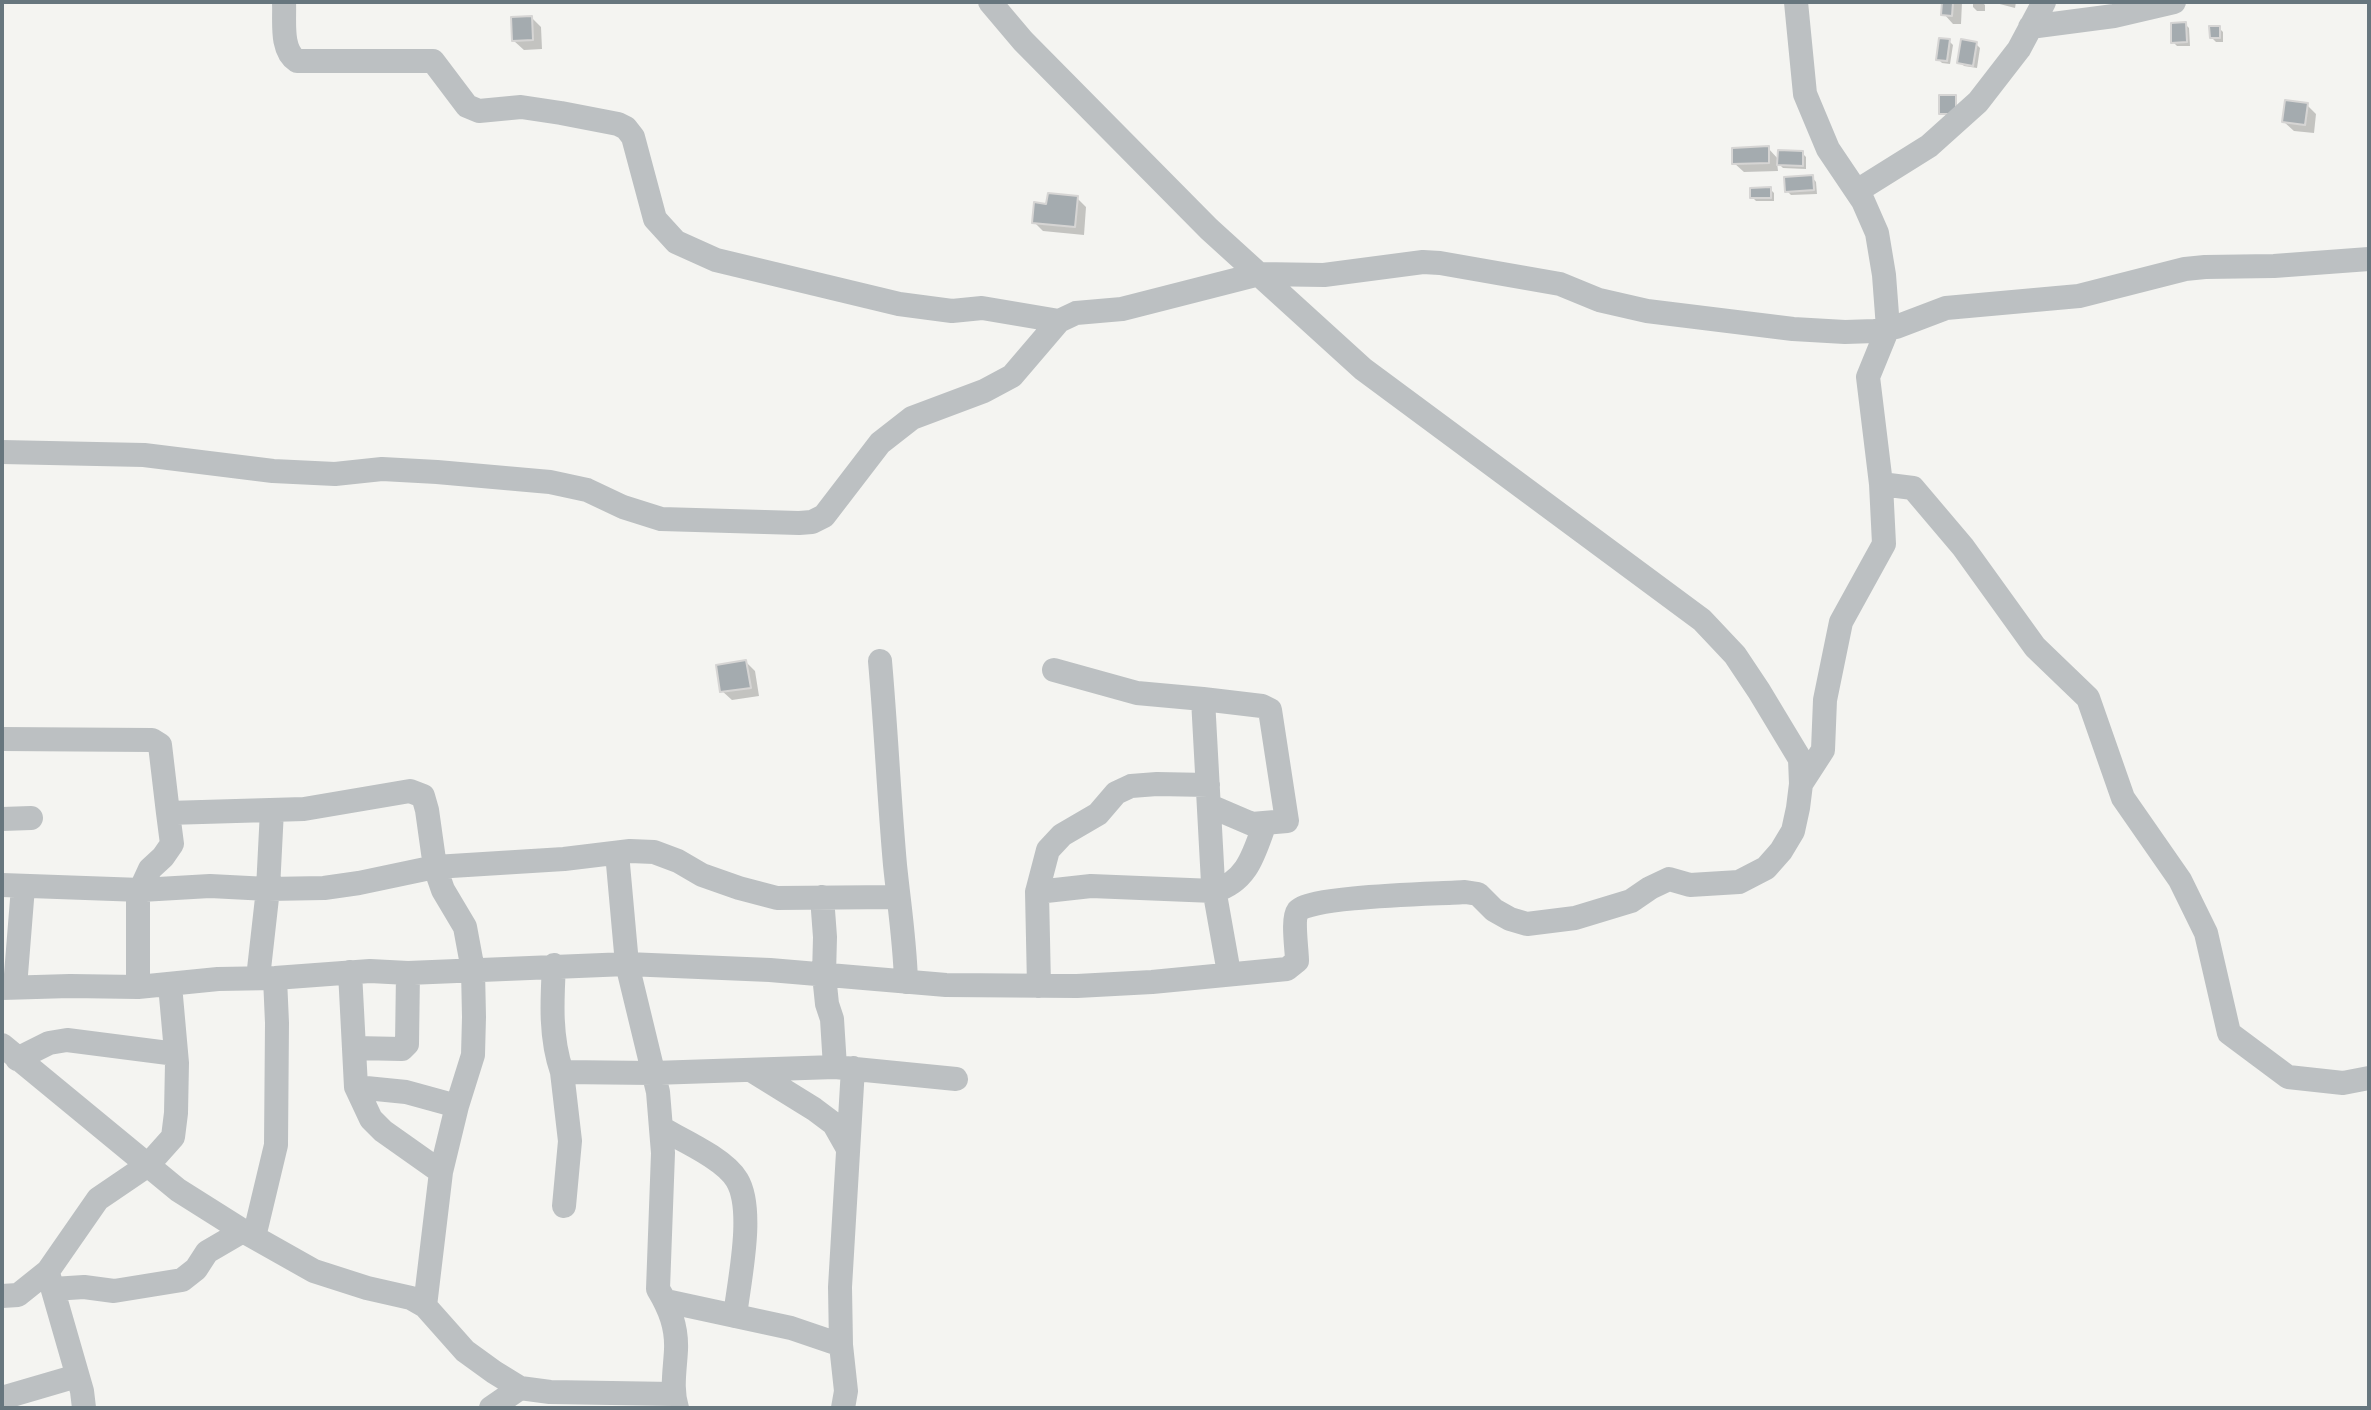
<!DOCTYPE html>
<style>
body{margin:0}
#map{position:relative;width:2371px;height:1410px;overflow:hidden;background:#f4f4f1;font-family:Jost,sans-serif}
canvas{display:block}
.frame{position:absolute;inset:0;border:4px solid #67767e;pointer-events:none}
</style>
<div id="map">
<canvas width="2371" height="1410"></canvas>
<div class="frame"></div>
</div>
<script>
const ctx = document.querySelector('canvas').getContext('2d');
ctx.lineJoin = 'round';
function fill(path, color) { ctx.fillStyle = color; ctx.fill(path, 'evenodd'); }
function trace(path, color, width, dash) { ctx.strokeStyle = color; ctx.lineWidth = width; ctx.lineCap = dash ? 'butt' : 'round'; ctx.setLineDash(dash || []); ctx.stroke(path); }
fill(new Path2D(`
 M1944 2H1962L1961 24H1953L1944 14Z
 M1973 2H1982L1985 5V11H1977L1973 7Z
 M1992 2H2016L2015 8Z
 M532 18 541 27 542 49 524 50 514 41Z
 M2185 24 2189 28 2190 46H2177L2173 42Z
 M2219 28 2223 32V42H2216L2212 38Z
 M1949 41 1953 45 1950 64 1942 63 1938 59Z
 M1976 44 1980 48 1977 68 1964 66 1960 62Z
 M2307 105 2316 114 2314 133 2294 131 2284 122Z
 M1768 148 1779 160 1802 153 1806 157V169L1783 168 1777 162 1778 171 1744 172 1734 163Z
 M1812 177 1816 182 1817 194 1791 195 1787 191Z
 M1770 189 1774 193V201H1756L1752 197Z
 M1077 198 1086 207 1084 235 1043 231 1034 222 1048 206Z
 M746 662 755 671 759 696 732 700 722 691Z`), '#0003');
const building = new Path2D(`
 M1942 2H1953L1952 16 1941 15Z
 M532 16 533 40 512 41 511 17Z
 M2186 22 2187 42 2171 43V23Z
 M2209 26H2220V38H2210Z
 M1939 38 1950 39 1947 61 1936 60Z
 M1961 39 1977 42 1973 66 1957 63Z
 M1939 95H1956V114H1939Z
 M2285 100 2308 103 2305 125 2282 122Z
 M1769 146V163L1732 164V148Z
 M1778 150 1803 151V166L1777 165Z
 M1813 175 1814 190 1785 192 1784 177Z
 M1771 187V198H1750V188Z
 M1048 193 1078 196 1075 227 1032 223 1034 202 1046 204Z
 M746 660 751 688 720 692 716 665Z`);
fill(building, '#a4abaf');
trace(building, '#d6d5d4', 2);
trace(new Path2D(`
 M284 2C285 20 280 50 297 61H433L467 106 479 111 521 107 561 113 618 124 626 128 633 137 655 219 676 242 716 260 899 304 952 311 982 308 1059 321
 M1796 2 1805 94 1828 149 1863 201 1877 233 1884 275 1888 328 1868 377 1881 484 1884 544 1841 622 1825 700 1823 750 1801 784
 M2030 27 2114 16 2174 2
 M1857 191 1929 146 1978 102 2019 49 2044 2
 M2 452 144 455 273 471 335 474 382 469 437 472 550 482 587 490 623 507 661 519 799 523 812 522 824 516 880 443 912 418 984 391 1012 376 1059 321 1076 313 1122 309 1259 274 1324 275 1423 262 1440 263 1560 284 1599 300 1647 311 1793 329 1845 332 1875 331 1896 327 1946 308 2079 296 2185 269 2205 267 2274 266 2369 259
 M1881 484 1913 488 1963 547 2035 647 2088 698 2123 798 2180 880 2206 933 2229 1033 2288 1077 2343 1083 2369 1078
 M880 661C886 729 889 797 895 865 899 904 905 942 906 982
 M1054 670 1137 693 1203 699
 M2 739 152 740 160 745 168 813
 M1210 806 1252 824 1287 821 1270 710 1262 706 1203 699 1213 883 1229 973
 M2 819 31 818
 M617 853 627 964 658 1092 663 1153 658 1289C670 1309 677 1327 676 1350 675 1370 671 1389 677 1408
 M2 885 141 890 210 886 268 889 324 888 359 883 435 867 564 859 630 851 654 852 678 861 702 875 739 888 777 898 898 897
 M1037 892 1048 850 1062 835 1098 814 1116 793 1131 786 1157 784 1208 785
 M822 897 825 937 824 975 827 1004 832 1019 835 1067
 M554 965C552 1001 550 1038 562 1072
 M350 972 356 1087 371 1119 383 1131 441 1172
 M258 978 268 889 272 810
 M1039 986 1037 892 1091 886 1214 891C1248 881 1254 853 1265 823
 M15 987 23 887
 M138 987V895L150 869 163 857 172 844 168 813 304 809 410 791 423 796 427 810 435 867 443 890 465 927 473 970 474 1017 473 1055 457 1106 441 1172 425 1306
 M2 988 70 986 138 987 218 979 275 978 370 971 408 973 627 964 770 970 946 985 1077 986 1152 982 1287 969 1297 961C1297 950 1292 919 1298 911 1308 896 1440 894 1465 892L1478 894 1494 910 1510 919 1527 924 1575 918 1631 901 1650 888 1669 879 1690 885 1739 882 1766 868 1781 851 1793 831 1798 808 1801 784 1800 759 1759 691 1735 655 1702 620 1363 369 1209 229 1023 41 990 2
 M2 1045 178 1190 243 1231 314 1271 367 1288 411 1298 425 1306 465 1351 494 1372 520 1388 550 1392 673 1394
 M355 1048 402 1049 407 1044 408 973
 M17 1059 49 1043 67 1040 176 1054
 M751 1070 814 1109 834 1124 847 1147
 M356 1087 406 1092 457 1106
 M661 1128C682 1140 725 1159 737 1180 755 1210 739 1281 735 1316
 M564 1206 570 1141 562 1072 653 1073 835 1067 956 1079
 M254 1237 276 1145 277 1023 275 978
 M48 1273 82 1391 84 1408
 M53 1289 84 1287 114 1291 182 1280 196 1269 207 1252 243 1231
 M2 1296 18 1295 48 1271 98 1199 148 1165 173 1137 176 1113 177 1063 170 985
 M666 1301 791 1328 841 1345
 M2 1398 77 1376
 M491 1408 520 1388
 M843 1408 846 1391 841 1345 840 1287 853 1068`), '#bcc0c2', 24);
</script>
